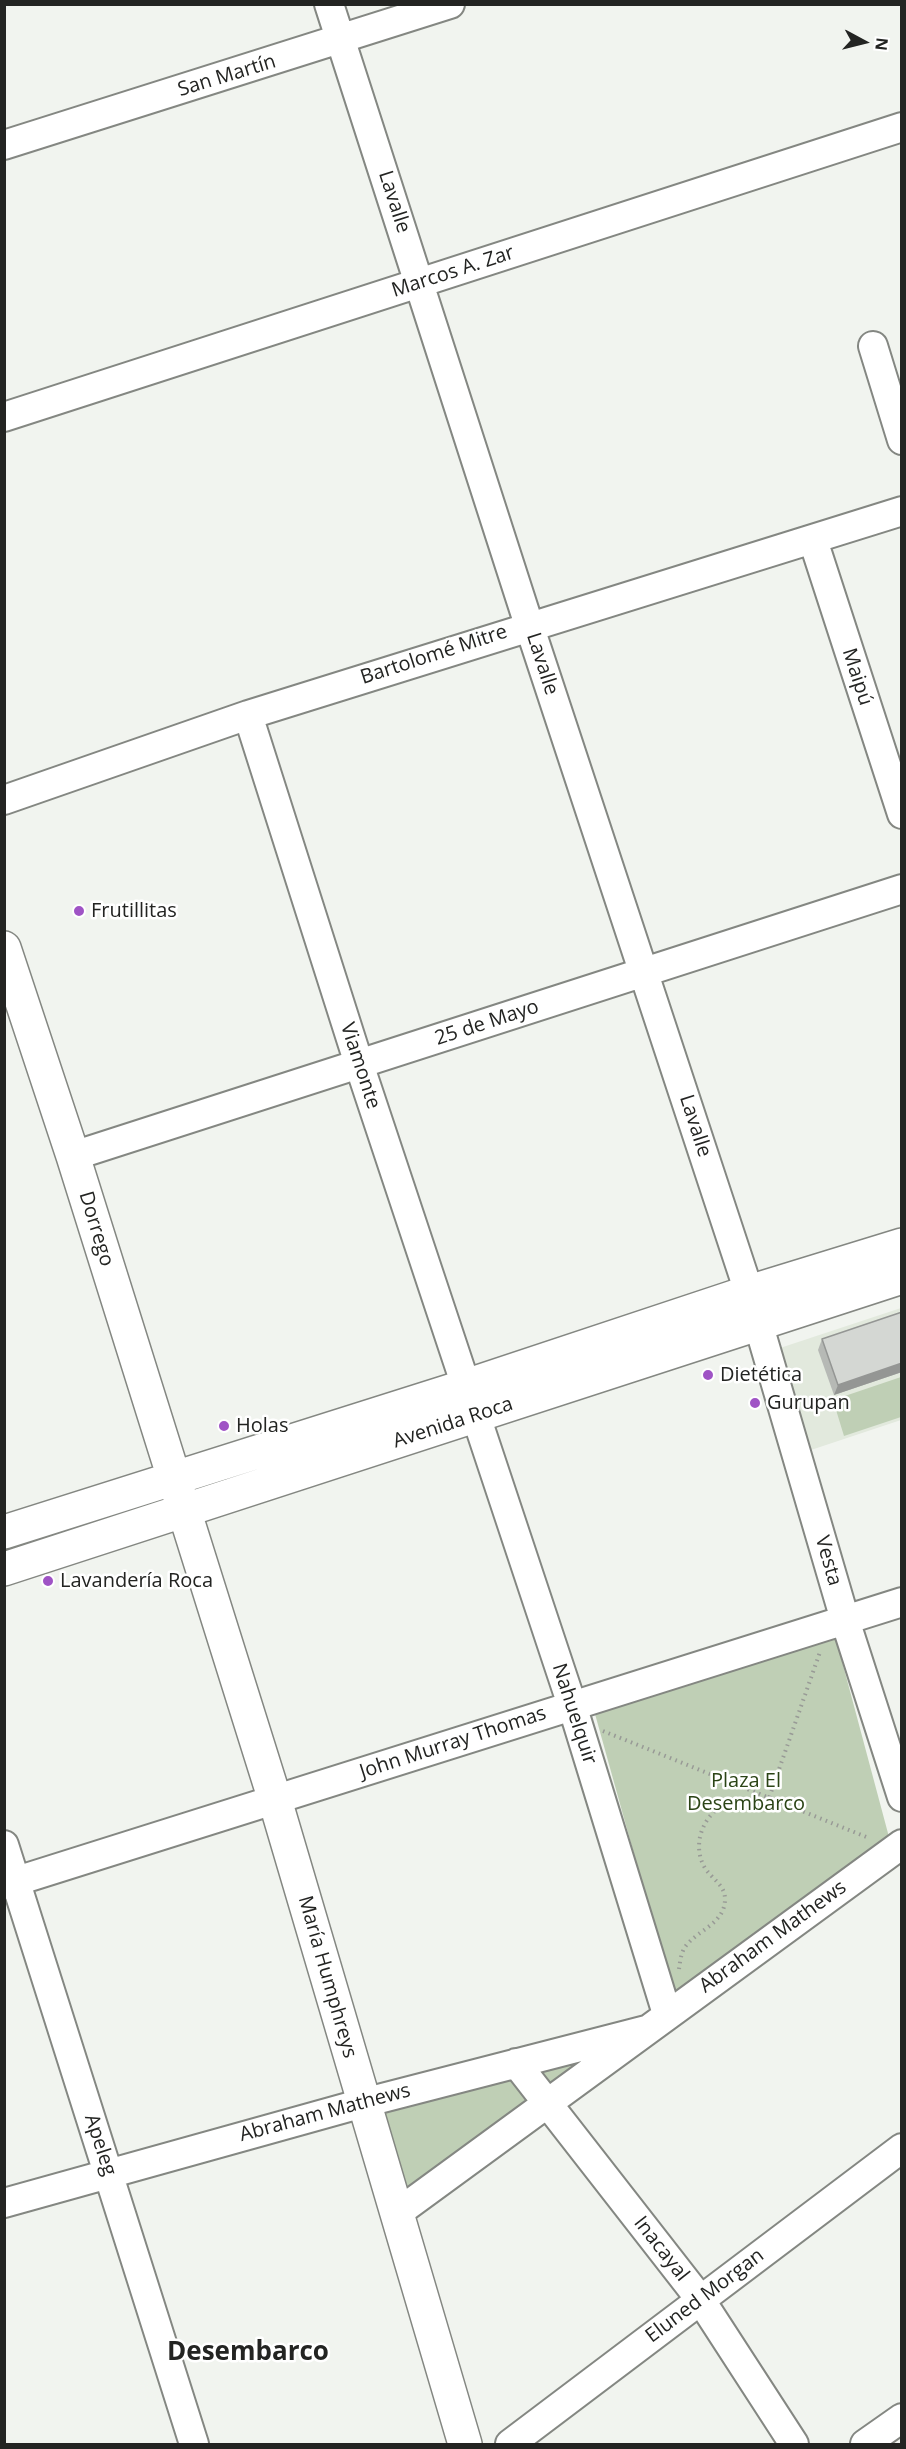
<!DOCTYPE html>
<meta charset="utf-8">
<style>
body{margin:0}
#map{position:relative;width:906px;height:2449px;overflow:hidden;background:#f1f4ef;font-family:"Open Sans",sans-serif}
canvas{display:block}
.frame{position:absolute;inset:0;border:6px solid #232422;pointer-events:none}
.north{position:absolute;left:834px;top:12px;width:60px;height:60px;-webkit-text-stroke:4px #fff;paint-order:stroke;rotate:97deg;font-size:16px;font-weight:700;line-height:24px;text-align:center;color:#232422}
.north::after{content:'';display:block;margin:auto;width:21px;height:27px;background:#232422;clip-path:polygon(50% 0,100% 100%,50% 72%,0 100%)}
</style>
<div id="map">
<canvas width="906" height="2449"></canvas>
<div class="frame"></div>
<div class="north">N</div>
</div>
<script>
const ctx = document.querySelector('canvas').getContext('2d');
ctx.lineJoin = 'round';
function fill(path, color) { ctx.fillStyle = color; ctx.fill(path, 'evenodd'); }
function trace(path, color, width, dash) { ctx.strokeStyle = color; ctx.lineWidth = width; ctx.lineCap = dash ? 'butt' : 'round'; ctx.setLineDash(dash || []); ctx.stroke(path); }
function drawText(font, color, halo, rows, align = 'center') {
  ctx.font = font + ' "Open Sans",sans-serif'; ctx.lineWidth = 5; ctx.setLineDash([]); ctx.textBaseline = 'middle'; ctx.strokeStyle = halo; ctx.fillStyle = color; for (const [text, x, y, turn = 0] of rows) {
    ctx.save(); ctx.translate(x, y); ctx.rotate((+turn || 0) * Math.PI / 180); ctx.textAlign = isNaN(turn) ? turn : align; if (halo) ctx.strokeText(text, 0, 0); ctx.fillText(text, 0, 0); ctx.restore();
  }
}
fill(new Path2D(`
 M901 1308V1420L811 1450 777 1349Z`), '#e2e9dd');
fill(new Path2D(`
 M901 1377V1417L844 1436 833 1400Z
 M835 1635 889 1837 674 1998 595 1714Z
 M597 2049 557 2082 542 2081 540 2068Z
 M510 2073 529 2099 402 2195 374 2111Z`), '#bfcfb5');
const minor = new Path2D(`
 M329 4 529 625 749 1292 845 1620 902 1797
 M4 145 450 4
 M873 346 902 440
 M4 417 902 127
 M813 540 902 814
 M248 715 359 1064 572 1705 667 2014
 M4 800 248 715 902 511
 M73 1156 902 889
 M4 1845 194 2444
 M4 1885 902 1602
 M516 2063 700 2299 794 2444
 M4 2203 363 2103 646 2030
 M396 2214 902 1844
 M510 2444 902 2148
 M865 2444 902 2418`);
const major = new Path2D(`
 M4 948 73 1156 275 1800 465 2444
 M4 1532 466 1386 749 1292 902 1245
 M4 1569 902 1277`);
trace(minor, '#848782', 32);
trace(major, '#848782', 36);
trace(new Path2D(`
 M603 1731 869 1838
 M679 1969C680 1962 681 1953 685 1947 697 1930 725 1924 725 1899 725 1885 712 1879 705 1868 691 1845 703 1814 727 1803 738 1798 756 1799 769 1798L820 1652`), '#989a96', 4, [1.5, 4.5]);
trace(minor, '#fff', 28);
trace(major, '#fff', 33);
fill(new Path2D(`
 M902 1312V1372L834 1395 818 1350 822 1339Z`), '#b6b9b5');
fill(new Path2D(`
 M902 1363V1372L834 1395 838 1385Z`), '#949694');
const building = new Path2D(`
 M902 1312V1363L838 1385 822 1339Z`);
fill(building, '#d4d7d3');
trace(building, '#949694', 1.5);
for (const [x, y, r, color] of [
 [79,911,6,"#9f53c5"],
 [708,1375,6,"#9f53c5"],
 [755,1403,6,"#9f53c5"],
 [224,1426,6,"#9f53c5"],
 [48,1581,6,"#9f53c5"]
]) { const dot = new Path2D(); dot.arc(x, y, r, 0, 2 * Math.PI); ctx.fillStyle = color; ctx.fill(dot); trace(dot, '#fff', 2); }
drawText('20px', '#232422', '#fff', [
 ["San Martín",227,76,-17],
 ["Lavalle",394,202,72],
 ["Marcos A. Zar",453,272,-18],
 ["Bartolomé Mitre",434,655,-18],
 ["Lavalle",542,664,72],
 ["Maipú",857,677,72],
 ["25 de Mayo",487,1023,-18],
 ["Viamonte",360,1066,72],
 ["Lavalle",695,1126,72],
 ["Dorrego",96,1229,73],
 ["Avenida Roca",453,1423,-18],
 ["Vesta",828,1561,74],
 ["Nahuelquir",574,1714,72],
 ["John Murray Thomas",453,1743,-18],
 ["Abraham Mathews",773,1937,-36],
 ["María Humphreys",327,1977,74],
 ["Abraham Mathews",325,2113,-15],
 ["Apeleg",100,2145,72],
 ["Inacayal",661,2249,52],
 ["Eluned Morgan",705,2296,-37]
]);
drawText('20px', '#232422', '#fff', [
 ["Frutillitas",91,911],
 ["Dietética",720,1375],
 ["Gurupan",767,1403],
 ["Holas",236,1426],
 ["Lavandería Roca",60,1581]
], 'left');
drawText('20px', '#2b4416', '#fff', [
 ["Plaza El",746,1781],
 ["Desembarco",746,1804]
]);
drawText('bold 26px', '#232422', '#fff', [
 ["Desembarco",248,2353]
]);
</script>
